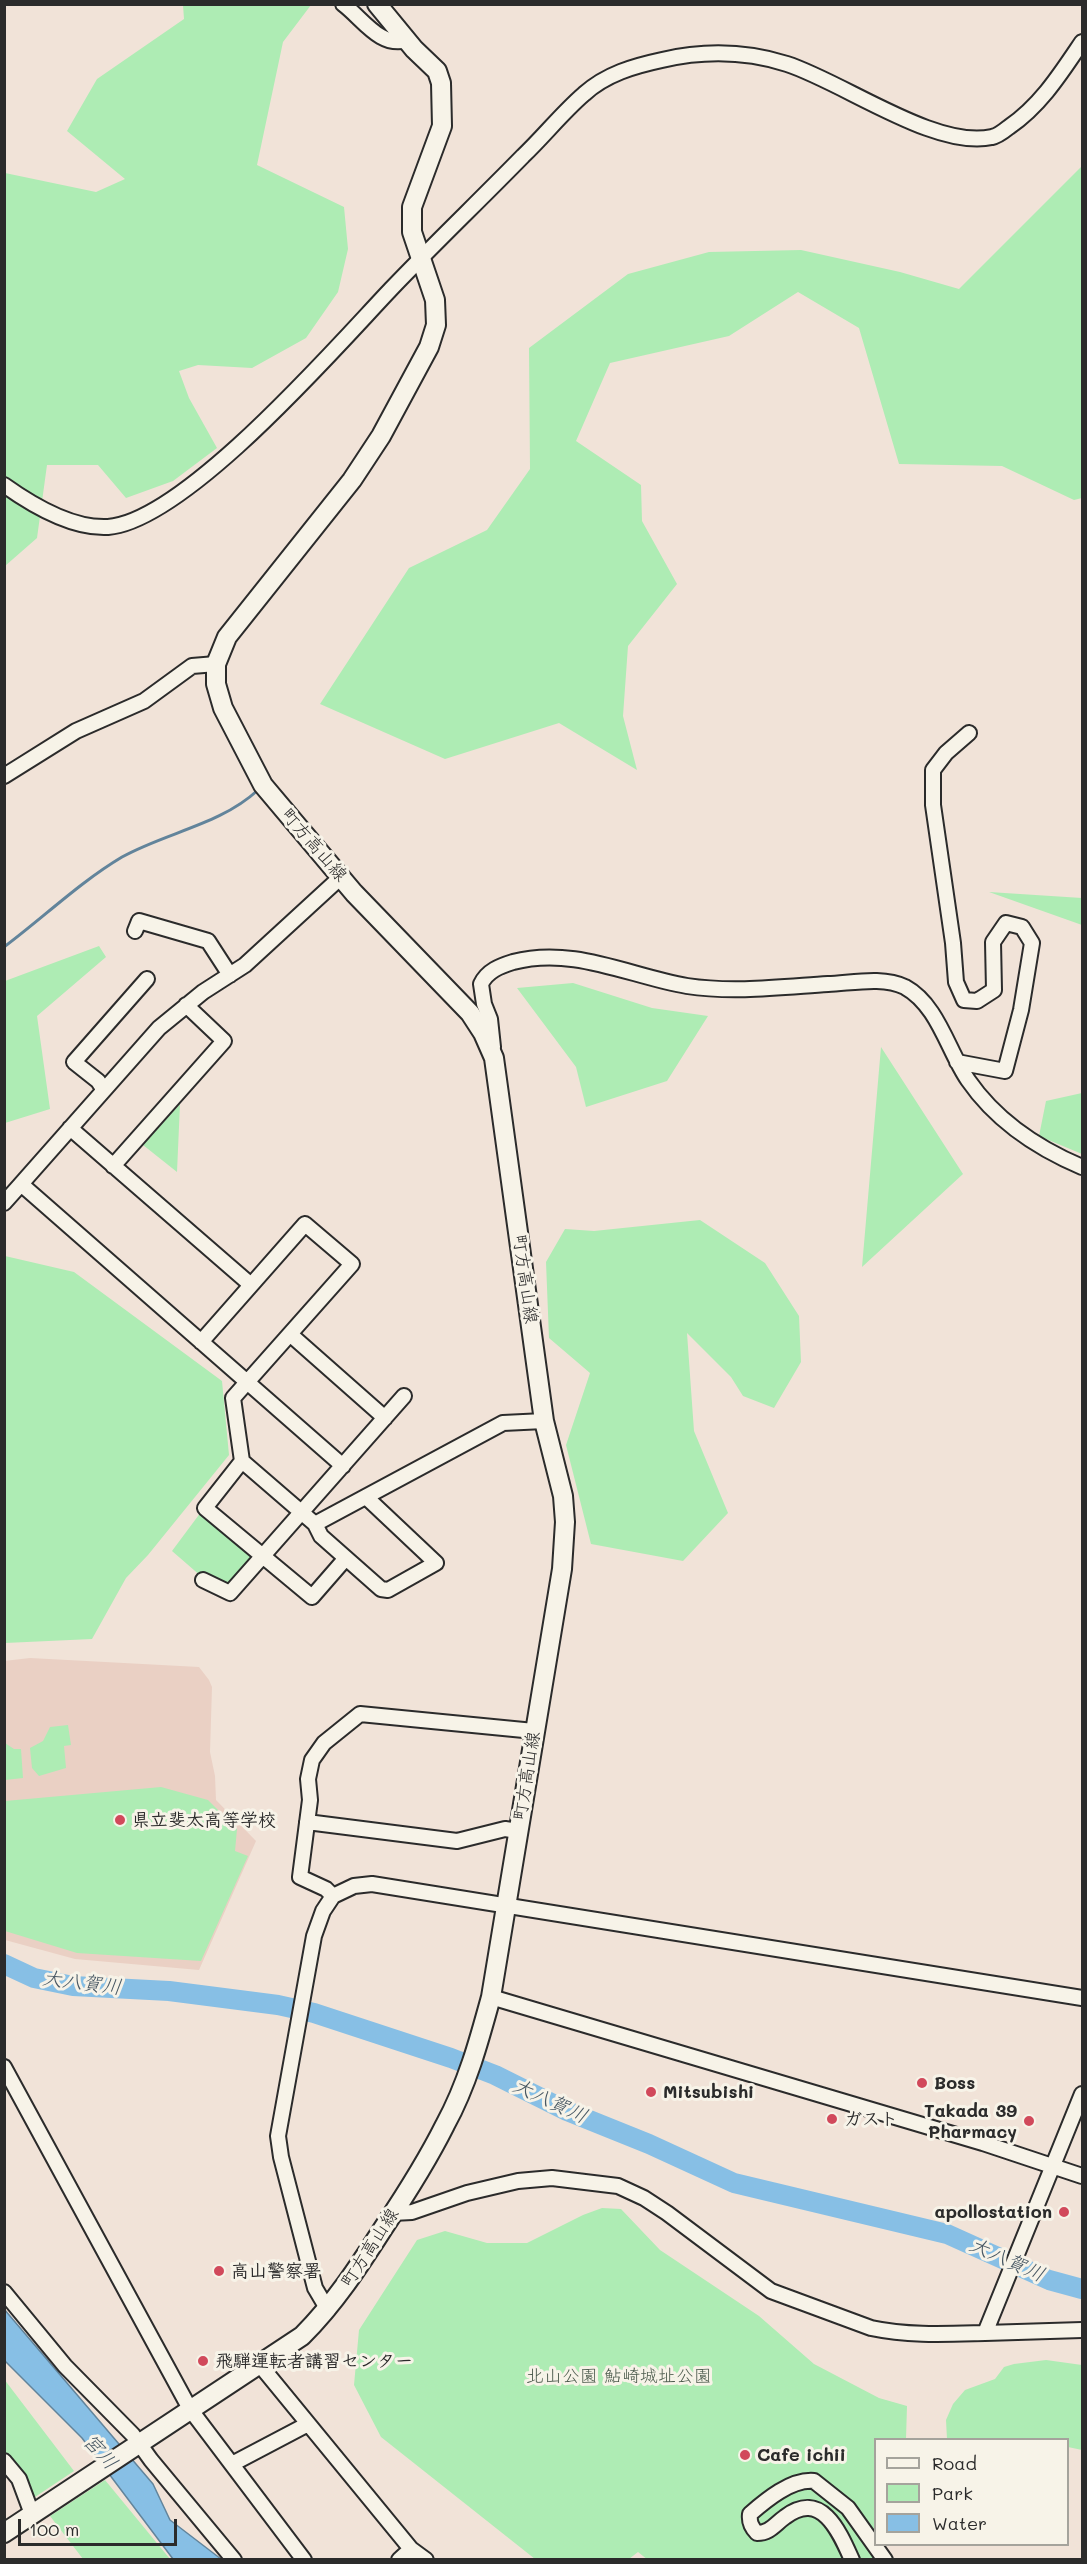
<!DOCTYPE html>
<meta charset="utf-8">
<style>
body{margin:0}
#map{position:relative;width:1087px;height:2564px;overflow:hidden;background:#f1e3d8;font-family:Mali,sans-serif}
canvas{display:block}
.frame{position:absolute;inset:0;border:6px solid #2b2b2b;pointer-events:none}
.legend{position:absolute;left:874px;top:2438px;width:195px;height:108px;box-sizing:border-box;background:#f7f3e8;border:2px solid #a5a39c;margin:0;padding:8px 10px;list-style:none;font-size:18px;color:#2b2b2b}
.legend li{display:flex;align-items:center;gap:12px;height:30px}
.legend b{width:30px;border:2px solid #a5a39c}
.scale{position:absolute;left:18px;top:2519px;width:159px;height:27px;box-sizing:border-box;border:3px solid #2b2b2b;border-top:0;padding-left:8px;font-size:18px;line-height:21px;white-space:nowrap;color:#2b2b2b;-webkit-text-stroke:4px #f7f3e8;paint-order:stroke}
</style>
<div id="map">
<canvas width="1087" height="2564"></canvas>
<div class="frame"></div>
<ul class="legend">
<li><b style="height:8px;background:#f7f3e8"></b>Road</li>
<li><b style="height:16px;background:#aeecb4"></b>Park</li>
<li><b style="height:16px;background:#87bfe5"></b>Water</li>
</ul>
<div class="scale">100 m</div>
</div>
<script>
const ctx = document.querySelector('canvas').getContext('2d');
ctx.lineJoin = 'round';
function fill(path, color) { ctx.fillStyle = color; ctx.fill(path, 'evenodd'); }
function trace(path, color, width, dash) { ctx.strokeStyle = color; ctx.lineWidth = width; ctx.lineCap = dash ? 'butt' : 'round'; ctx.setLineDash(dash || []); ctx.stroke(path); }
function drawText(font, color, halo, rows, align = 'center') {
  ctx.font = font + ' Mali,"Klee One",sans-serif'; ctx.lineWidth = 6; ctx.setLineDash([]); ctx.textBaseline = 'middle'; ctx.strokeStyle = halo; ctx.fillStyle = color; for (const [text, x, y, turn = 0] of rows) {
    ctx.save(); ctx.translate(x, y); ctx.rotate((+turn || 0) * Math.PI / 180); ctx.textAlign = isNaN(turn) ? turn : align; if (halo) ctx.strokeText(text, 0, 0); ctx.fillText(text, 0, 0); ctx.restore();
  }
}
fill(new Path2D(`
 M30 1658 199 1667 209 1680 212 1687 210 1752 215 1776 216 1800 256 1841 199 1970 75 1959 5 1940 4 1661Z`), '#ead0c4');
fill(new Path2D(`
 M183 5H311L283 42 257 165 344 207 348 249 338 292 306 338 252 368 198 365 179 371 189 398 217 448 173 481 126 498 98 465H47L37 538 5 566V173L96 192 125 179 67 131 97 79 184 19Z
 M1082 166V498L1074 500 1002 466 899 464 859 328 798 292 729 336 610 363 576 441 641 485 642 521 677 584 628 646 623 716 637 770 559 723 445 759 320 704 409 568 487 530 530 469 529 348 628 274 709 252 801 250 900 272 959 289Z
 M989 892 1082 898V925Z
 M99 946 106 957 37 1016 50 1109 5 1123V981Z
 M573 983 652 1008 708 1016 667 1081 586 1107 576 1067 517 988Z
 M881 1047 963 1174 862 1267Z
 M1082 1093V1154L1039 1136 1046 1101Z
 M180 1104 177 1172 143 1145Z
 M700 1220 765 1263 799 1316 801 1362 774 1408 743 1396 731 1377 687 1333 694 1431 728 1513 683 1561 591 1544 566 1445 590 1373 549 1338 546 1262 565 1229 594 1231Z
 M5 1256 74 1272 222 1381 229 1455 148 1555 126 1578 92 1639 5 1643Z
 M201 1512 252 1552 255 1559 228 1588 202 1577 172 1551Z
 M68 1725 71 1745 64 1746 66 1768 39 1776 32 1768 30 1748 43 1741 50 1727Z
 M5 1743 14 1749H21L23 1778 5 1780Z
 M161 1787 208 1800 237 1829 235 1851 248 1856 201 1961 77 1953 5 1931V1801Z
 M602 2208 621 2209 660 2250 759 2316 814 2364 879 2398 907 2406 906 2439 876 2440V2544L873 2550 876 2559 648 2560 638 2552 629 2559H535L381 2437 354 2385 359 2330 417 2240 445 2231 487 2243H527L583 2215Z
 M1046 2360 1082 2365V2450L1068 2447V2440L947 2439 946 2420 953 2404 965 2390 995 2379 1004 2367 1014 2364Z
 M4 2379 74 2471 32 2499 5 2456Z
 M105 2480 170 2559H83L50 2516Z`), '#aeecb4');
const water = new Path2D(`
 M4 2309 153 2484 170 2520 221 2559H173L82 2438 5 2361Z`);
fill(water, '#87bfe5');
trace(water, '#62849b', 1.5);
trace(new Path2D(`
 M4 947C44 917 80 882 122 857 167 832 220 825 258 790`), '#62849b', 3);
trace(new Path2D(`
 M4 1964 34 1978 73 1986 169 1991 278 2005 314 2013 451 2058 495 2075 567 2111 649 2144 734 2183 947 2234 1049 2280 1082 2289`), '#87bfe5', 20);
const minor = new Path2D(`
 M343 4C363 19 380 48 407 40
 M4 485C32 505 72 529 108 527 185 521 336 347 391 289 434 244 479 201 523 156 544 136 562 113 584 94 606 74 634 66 662 60 705 50 746 51 787 64 843 82 936 150 992 137 998 136 1004 131 1009 127 1041 105 1061 73 1082 42
 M4 776 76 731 144 701 192 666 216 664
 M342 876 245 965 203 992 159 1028 21 1184 343 1466
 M135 931 139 921 208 941 230 975
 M493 1047 490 1019 484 1004 481 984C487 971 500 966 513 962 573 946 629 976 687 986 733 993 782 987 828 984 852 983 883 976 905 987 938 1005 948 1051 968 1080 997 1122 1037 1148 1082 1167
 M957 1062 1005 1071 1021 1010 1032 943 1022 927 1006 923 993 942 994 990 977 1001 964 1000 956 982 953 943 933 805V770L946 753 969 733
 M104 1090 98 1081 74 1062 147 979
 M70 1128 251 1285
 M113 1166 224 1041 186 1005
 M4 1203 21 1184
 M291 1335 385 1418
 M201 1342 305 1224 352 1264 233 1398 242 1461 315 1524 321 1536 381 1589 388 1590 436 1563 366 1497
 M242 1461 205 1508 312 1597 346 1558
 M315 1524 503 1423 544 1421
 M203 1580 230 1593 404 1396
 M307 1822 457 1841 505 1829 518 1831
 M333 1896 326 1889 300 1877 310 1800 308 1779 312 1760 324 1743 360 1714 534 1731
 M491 1997 983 2143 1082 2176
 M4 2067 190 2409 304 2560
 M393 2213 412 2212 467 2193 518 2181 552 2178 618 2186 644 2198 667 2213 771 2291 871 2328C909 2336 946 2334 985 2333L1082 2094
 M4 2292 65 2366 133 2435 151 2460 234 2560
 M328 2310 315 2288 281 2157 278 2136 314 1936 323 1911 333 1896 354 1886 372 1884 1082 1998
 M985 2333 1082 2330
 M260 2365 411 2549 426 2560
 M4 2461 19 2479 32 2514
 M232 2464 308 2424
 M399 2560 411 2549
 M852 2560C840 2533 822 2489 785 2517 775 2524 770 2533 757 2533 751 2527 749 2522 750 2514 766 2500 791 2479 814 2481L848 2508 885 2560`);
const major = new Path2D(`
 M4 2533 302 2336C335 2303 359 2266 384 2227 406 2194 427 2161 445 2125 467 2085 479 2041 491 1997L562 1569 565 1522 563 1496 544 1421 494 1058 483 1033 470 1013 354 893 263 785 223 708 216 684V664L227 637 352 480 381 436 429 347 436 325 435 300 412 232V207L442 126 441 83 437 71 414 49 377 4`);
trace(minor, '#2b2b2b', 18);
trace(major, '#2b2b2b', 22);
trace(minor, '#f7f3e8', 14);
trace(major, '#f7f3e8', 18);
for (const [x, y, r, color] of [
 [120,1820,6,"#d1495b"],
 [922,2083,6,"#d1495b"],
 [651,2092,6,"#d1495b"],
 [832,2119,6,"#d1495b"],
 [1029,2121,6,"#d1495b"],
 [1064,2212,6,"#d1495b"],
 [219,2271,6,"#d1495b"],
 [203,2361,6,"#d1495b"],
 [745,2455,6,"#d1495b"]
]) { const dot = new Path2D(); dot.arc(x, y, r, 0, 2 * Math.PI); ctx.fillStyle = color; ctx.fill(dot); trace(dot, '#f7f3e8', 2); }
drawText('18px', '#2b2b2b', '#f7f3e8', [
 ["町方高山線",314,845,49],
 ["町方高山線",525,1279,82],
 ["町方高山線",527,1776,-81],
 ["町方高山線",370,2248,-57]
]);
drawText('bold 18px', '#2b2b2b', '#f7f3e8', [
 ["県立斐太高等学校",132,1820],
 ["Boss",934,2083],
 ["Mitsubishi",663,2092],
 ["Takada 39",1017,2111,"right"],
 ["Pharmacy",1017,2132,"right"],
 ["ガスト",844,2119],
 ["apollostation",1052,2212,"right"],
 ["高山警察署",231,2271],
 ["飛騨運転者講習センター",215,2361],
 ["Cafe ichii",757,2455]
], 'left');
drawText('18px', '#4c5b4d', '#f7f3e8', [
 ["北山公園 鮎崎城址公園",619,2376]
]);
drawText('italic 20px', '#475763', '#f7f3e8', [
 ["大八賀川",82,1983,7],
 ["大八賀川",550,2101,25],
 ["大八賀川",1007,2260,24],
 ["宮川",100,2452,48]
]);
</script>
